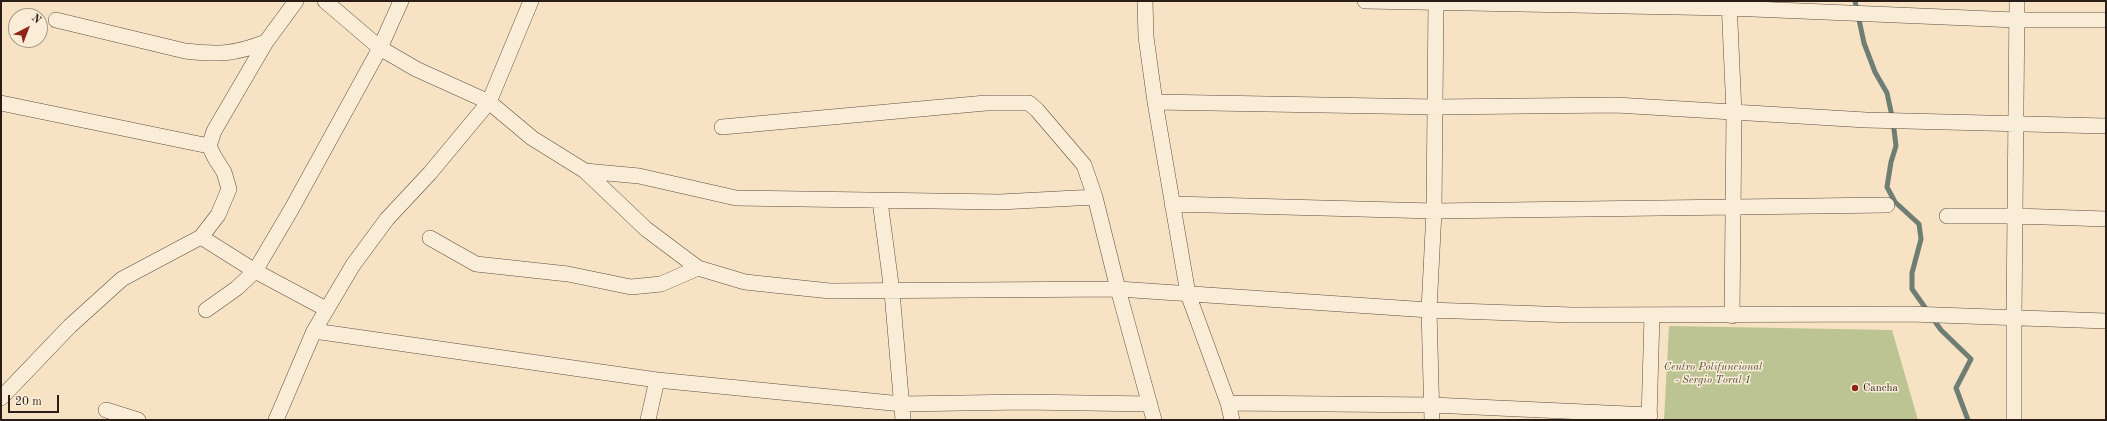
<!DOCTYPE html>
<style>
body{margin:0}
#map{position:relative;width:2107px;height:421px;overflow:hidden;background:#f7e3c3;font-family:"Old Standard TT",serif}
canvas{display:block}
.frame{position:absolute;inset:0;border:2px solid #291d16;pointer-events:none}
.north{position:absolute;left:8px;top:8px;width:40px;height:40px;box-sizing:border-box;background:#faedd8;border:1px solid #a69a8a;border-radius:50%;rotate:42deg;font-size:11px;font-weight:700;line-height:16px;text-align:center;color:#291d16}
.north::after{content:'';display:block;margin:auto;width:14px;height:18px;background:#8f2418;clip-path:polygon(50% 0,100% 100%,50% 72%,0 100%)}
.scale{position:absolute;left:8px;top:395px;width:51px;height:18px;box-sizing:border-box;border:2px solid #291d16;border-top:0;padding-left:5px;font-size:12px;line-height:14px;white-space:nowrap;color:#291d16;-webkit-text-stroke:3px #faedd8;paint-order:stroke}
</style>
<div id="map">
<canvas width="2107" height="421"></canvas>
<div class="frame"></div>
<div class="north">N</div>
<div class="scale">20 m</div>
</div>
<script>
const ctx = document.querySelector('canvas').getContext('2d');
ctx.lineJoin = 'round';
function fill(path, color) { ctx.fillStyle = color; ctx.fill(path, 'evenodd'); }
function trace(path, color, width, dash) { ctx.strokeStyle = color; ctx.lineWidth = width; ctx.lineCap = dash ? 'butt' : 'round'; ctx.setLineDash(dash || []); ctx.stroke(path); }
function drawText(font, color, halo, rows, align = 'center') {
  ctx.font = font + ' "Old Standard TT",serif'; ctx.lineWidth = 3; ctx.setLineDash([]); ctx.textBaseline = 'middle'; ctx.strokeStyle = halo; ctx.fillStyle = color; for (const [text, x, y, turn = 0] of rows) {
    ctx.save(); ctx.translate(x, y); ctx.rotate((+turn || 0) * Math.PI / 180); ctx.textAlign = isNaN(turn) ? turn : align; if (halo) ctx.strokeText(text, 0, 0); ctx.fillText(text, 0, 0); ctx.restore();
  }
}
fill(new Path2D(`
 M1669 326 1892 330 1918 420H1664Z`), '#bcc494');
trace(new Path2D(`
 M1855 1 1864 43 1875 72 1887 93 1893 121 1896 146 1891 162 1887 187 1895 202 1919 224 1921 239 1912 273V289L1941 330 1971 359 1956 388 1968 420`), '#6f7e74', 5);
const street = new Path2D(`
 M325 1 380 48 416 69 489 102 532 138 585 171 646 229 698 268 745 282 830 291 1118 289 1429 310 1572 315 1910 314 2106 321
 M1145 1 1146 37 1155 102 1188 294 1228 403 1232 420
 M1365 1 1729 8 2016 20H2106
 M1729 1 1734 112 1732 316
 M56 20 185 51C219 55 235 54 266 42
 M1155 102 1436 107 1616 105 1866 120 2106 126
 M1 103 209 146
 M722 127 986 103H1029L1037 110 1084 165 1095 197 1118 289 1154 420
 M585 171 639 176 736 198 1000 202 1095 197
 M880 201 892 292 903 420
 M1172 204 1434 211 1887 205
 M1947 216H2015L2106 219
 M201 237 255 271 326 309
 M430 238 476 264 568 274 631 287 661 284 698 268
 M206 310 237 288 255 271 291 210 380 48 401 1
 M314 331 657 380 902 404 1023 402 1150 404
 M1 398 70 326 122 279 201 237 218 215 229 189 224 172 215 158 209 146 214 131 266 42 296 1
 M1228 403 1432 405 1650 415
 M106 410 138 420
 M276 420 314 331 353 265 387 219 430 173 489 102 531 1
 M648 420 657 380
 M1432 420 1429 310 1434 211 1436 1
 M1649 420 1652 315
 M2014 420V318L2017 1`);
trace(street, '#5c4e41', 16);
trace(street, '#faedd8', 15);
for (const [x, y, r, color] of [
 [1855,388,4,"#8f2418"]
]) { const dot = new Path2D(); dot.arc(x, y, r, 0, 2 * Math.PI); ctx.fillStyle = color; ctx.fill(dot); trace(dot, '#faedd8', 1.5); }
drawText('italic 11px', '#554f3c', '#faedd8', [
 ["Centro Polifuncional",1713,367],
 ["- Sergio Toral 1",1713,380]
]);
drawText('11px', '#291d16', '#faedd8', [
 ["Cancha",1863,388]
], 'left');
</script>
